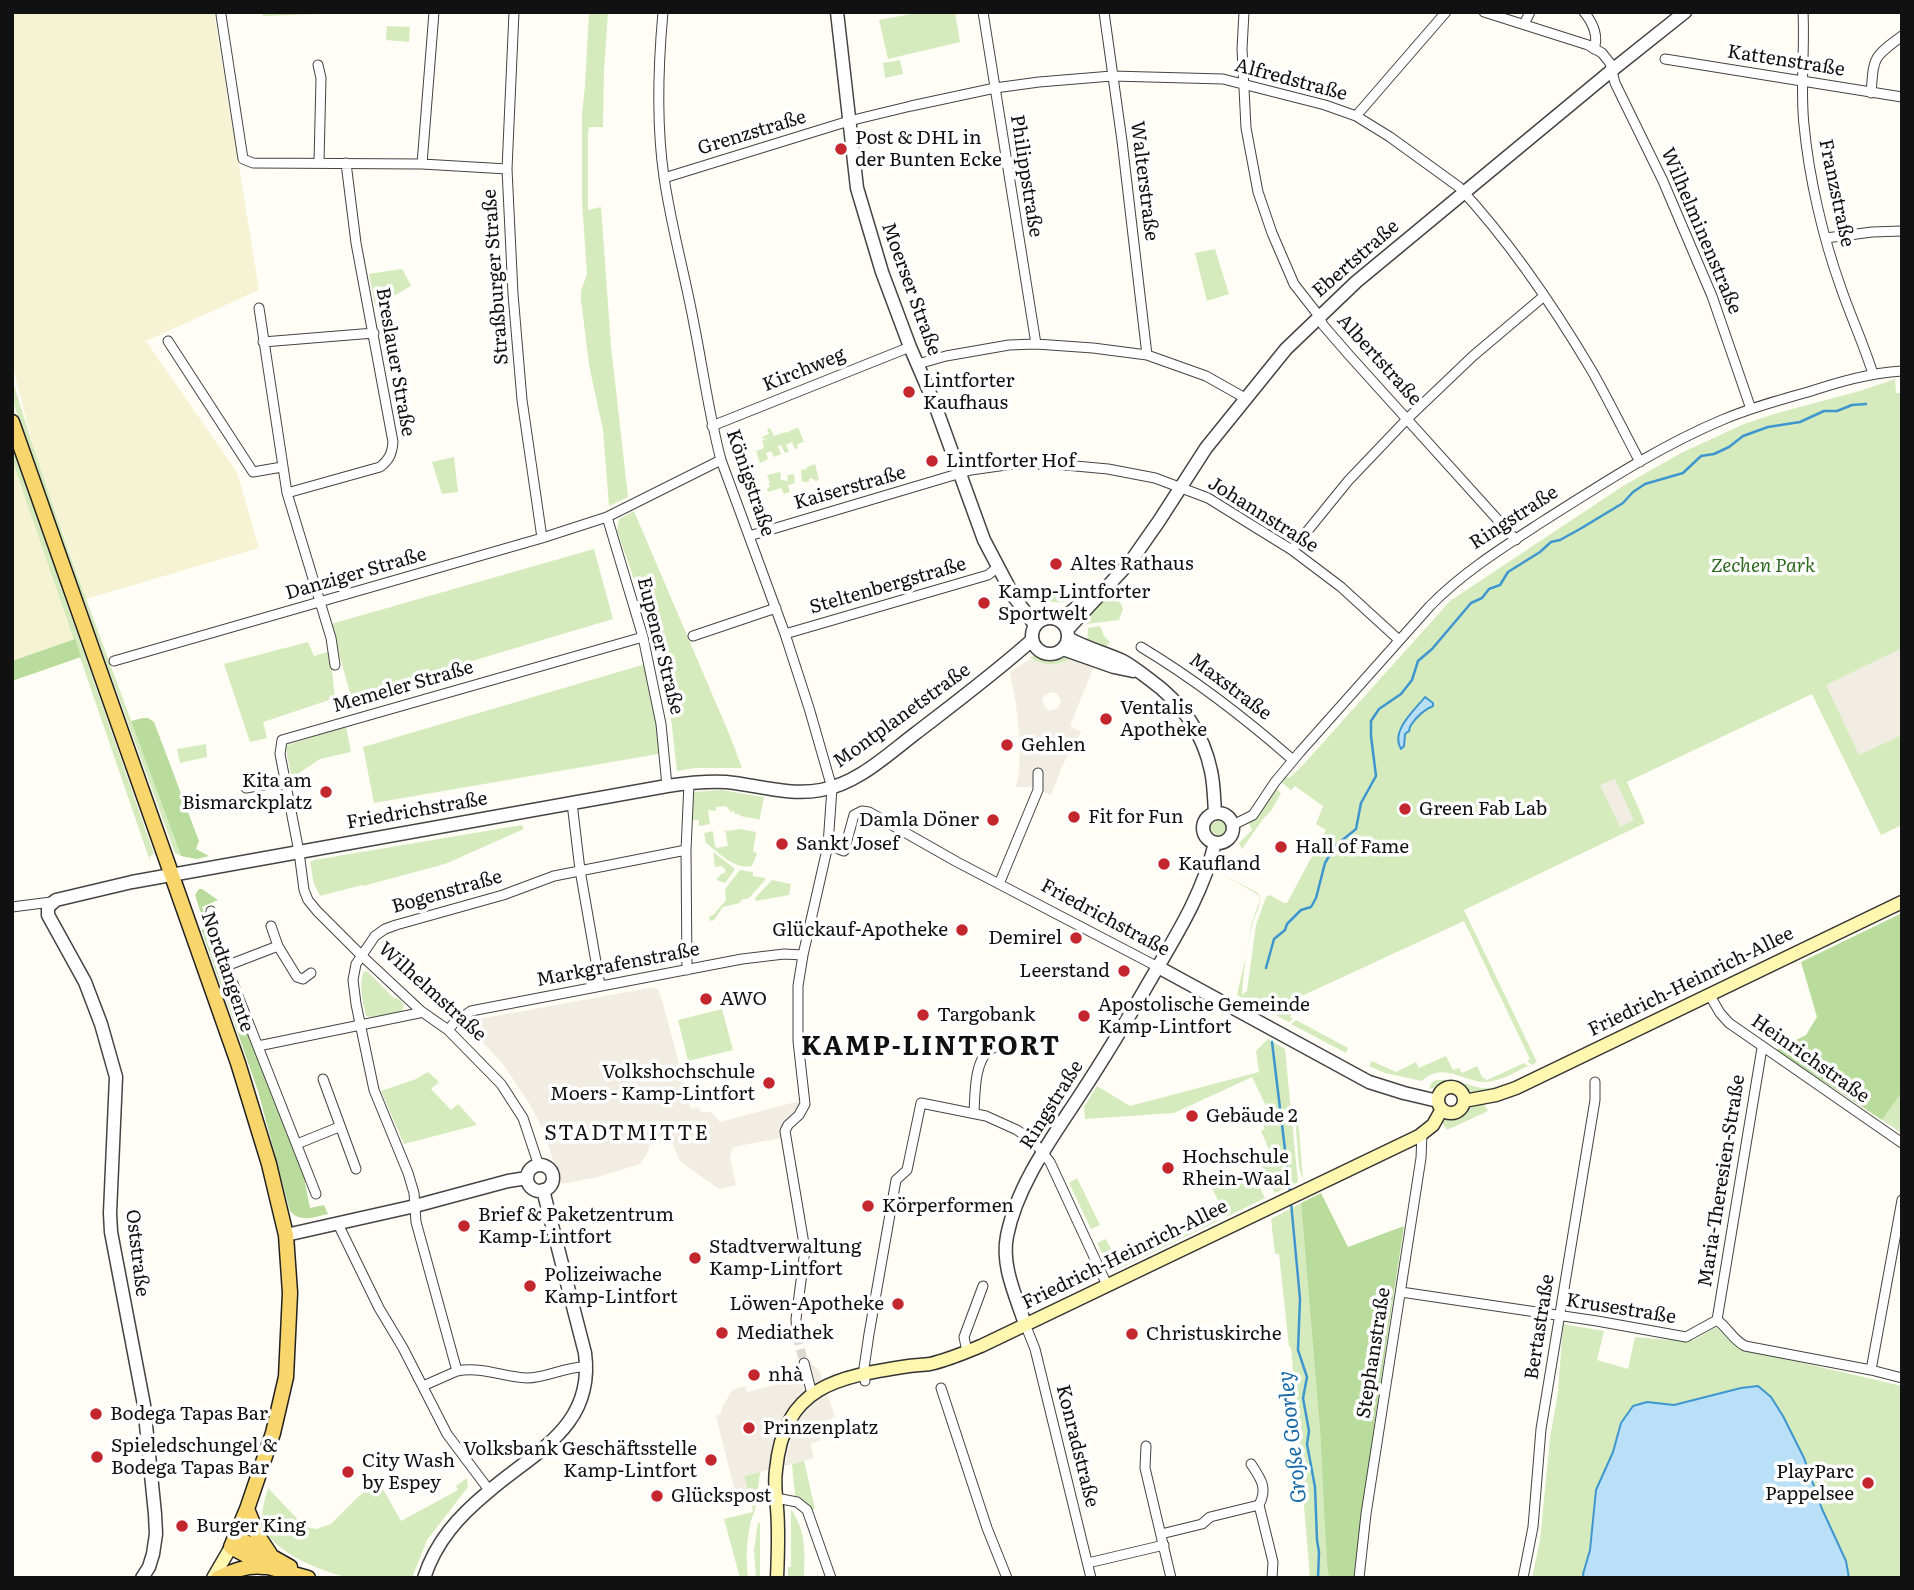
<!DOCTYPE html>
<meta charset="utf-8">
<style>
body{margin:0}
#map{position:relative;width:1914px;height:1590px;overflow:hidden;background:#fffdf5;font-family:Literata,serif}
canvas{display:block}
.frame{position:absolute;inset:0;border:14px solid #111;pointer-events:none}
</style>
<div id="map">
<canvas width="1914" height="1590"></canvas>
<div class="frame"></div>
</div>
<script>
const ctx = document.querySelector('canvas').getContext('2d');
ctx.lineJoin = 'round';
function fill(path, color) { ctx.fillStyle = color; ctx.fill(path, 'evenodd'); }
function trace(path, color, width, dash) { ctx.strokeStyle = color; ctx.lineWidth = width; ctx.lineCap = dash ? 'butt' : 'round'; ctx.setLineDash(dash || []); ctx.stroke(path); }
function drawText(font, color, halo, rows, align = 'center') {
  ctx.font = font + ' Literata,serif'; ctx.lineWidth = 7; ctx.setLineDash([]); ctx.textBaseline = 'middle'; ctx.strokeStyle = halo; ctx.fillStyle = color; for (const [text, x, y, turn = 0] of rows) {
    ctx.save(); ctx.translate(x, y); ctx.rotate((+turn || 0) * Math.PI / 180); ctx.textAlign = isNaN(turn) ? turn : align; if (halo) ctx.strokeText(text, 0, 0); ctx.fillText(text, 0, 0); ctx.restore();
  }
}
fill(new Path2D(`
 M12 12H214L259 290 146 341 237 472 259 548 86 599 33 446 12 363Z
 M12 459 75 639 12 661Z`), '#f6f3d4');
fill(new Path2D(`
 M263 12H373L263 16Z
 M589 12H608L604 70 603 127H589L588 132V210L601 207 611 346 628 497 609 506 603 430 589 365 581 299V291L587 274 582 201V114L585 86Z
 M922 12H955L960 42 888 59 879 20Z
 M387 26 410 27 409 42 386 40Z
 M900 60 903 74 885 78 883 63Z
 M1215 249 1229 294 1207 301 1195 253Z
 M401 269 403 270 411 286 380 304 375 305 369 274Z
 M12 379 33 446 71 558 181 856 175 853 34 463 12 399Z
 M1895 379 1896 393H1902V825L1881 835 1812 694 1627 782 1645 823 1464 910 1537 1062 1532 1065 1527 1061 1530 1059 1464 921 1291 1001 1294 1009 1290 1017 1293 1019 1289 1022 1237 995 1246 956 1251 926 1259 902V897L1257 894 1220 873 1258 893C1263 904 1255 914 1252 926 1247 946 1243 974 1242 995L1247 991 1256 925 1266 897 1270 895 1284 903H1287L1326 830 1316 824 1323 806 1295 786 1291 790 1280 781 1285 775 1289 778 1302 766 1450 601 1623 486 1681 453 1744 424 1774 414 1863 390Z
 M798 427 804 442 797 444 798 448 795 449 792 442 786 445 789 452 785 453 781 445 778 446 781 454 774 457 771 451 766 453 768 459 760 463 756 451 764 448 762 441 769 438 763 439 762 437 769 434 767 429 770 428 774 436 785 432 786 433Z
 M12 446 154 854 150 856V861L17 474 12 459Z
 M454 457 458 492 442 494 432 462Z
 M815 464 819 480 816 481 811 478 809 479V482H802L801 470 807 469V467Z
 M780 472 781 480 788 481 787 475 794 474 795 483 788 485 790 492 784 494 781 488 768 492 767 489 770 486 768 484 770 483 767 475Z
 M634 511 730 736 742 768H696L677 771C673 739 671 707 663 675 652 625 633 578 617 530L619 519Z
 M594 549 613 619 351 697 331 624Z
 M1049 589 1050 595 1072 594V589H1077L1079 596C1069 606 1046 603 1036 595L1041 590Z
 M1113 594 1119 600 1123 609 1119 620 1087 624 1085 618 1095 606Z
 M1100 626 1104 636 1110 642 1103 650 1087 642 1088 628Z
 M308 642 314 656 330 651 335 698 263 722 267 738 250 742 224 664Z
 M1069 655 1072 657C1059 668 1042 666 1029 657L1036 656 1054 659Z
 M649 663 664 753 374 803 363 747Z
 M346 726 351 752 320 759 292 778 285 746Z
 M206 744 207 757 180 763 177 749Z
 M1275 788 1281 793 1271 811 1263 819 1242 849 1239 843 1252 830 1249 823Z
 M721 790 764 797 759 821 758 819 740 816 739 814H735L734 811 731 812 726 806 716 807V811L708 810 710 824 699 826V820H692V792Z
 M1209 828a9 9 0 1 1 18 0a9 9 0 1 1-18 0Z
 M522 825 524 829 445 864 363 886 362 885 320 896 314 884 310 862 314 860Z
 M725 829 727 831 741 829 756 832 753 852 757 853 752 866C735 870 719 853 706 843L704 833 713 831 715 846 717 848 728 846Z
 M713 852 734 868V871L725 883 716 880 721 874 725 873V869L721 866 715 867Z
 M740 870 753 872V876L765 878V880L749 898 741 900 740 903 723 907 714 920 710 921 709 917 715 913 726 900 725 889Z
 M772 880 791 884 789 895 756 901 755 898Z
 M364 971 368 972 394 998H397L404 1004 402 1012 371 1017 366 1016C363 1002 358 984 364 971Z
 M722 1009 733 1050 688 1061 678 1020Z
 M1296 1020 1348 1048 1346 1053 1291 1024Z
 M1268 1039 1285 1049 1298 1182 1275 1193 1261 1164 1273 1159 1261 1131 1265 1129 1257 1114 1268 1109V1106H1266L1252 1077 1174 1113 1085 1119 1084 1107 1097 1086 1130 1106 1259 1072 1256 1051Z
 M1446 1056 1453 1070 1459 1068 1462 1073 1477 1066 1482 1077 1487 1080 1524 1063 1528 1066C1515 1072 1501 1081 1486 1082 1466 1083 1442 1060 1422 1081L1385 1073 1369 1066 1372 1061 1396 1072 1416 1062 1419 1068Z
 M428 1072 439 1082 431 1089 451 1110 458 1104 477 1125 404 1144 381 1091 416 1079Z
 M1436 1080C1443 1080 1452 1080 1459 1082 1480 1087 1483 1092 1504 1084L1505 1086C1496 1089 1481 1095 1471 1092 1463 1089 1460 1081 1451 1082 1443 1082 1437 1088 1429 1089L1431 1083Z
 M1902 1092V1133L1882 1120Z
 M1484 1104 1488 1111 1447 1130 1442 1122C1448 1118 1455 1118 1461 1115 1471 1108 1470 1105 1484 1104Z
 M1295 1116 1298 1117 1303 1180 1299 1167Z
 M1251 1169 1265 1198 1226 1217 1212 1188Z
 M1077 1178 1100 1225 1091 1229 1069 1183Z
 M1301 1203 1320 1431 1329 1578H1310L1291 1347H1289L1279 1254H1275L1271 1219Z
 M1216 1216 1218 1221 1112 1272 1097 1243 1106 1239 1118 1263Z
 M1563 1324 1604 1331 1597 1360 1628 1369 1635 1337 1683 1341 1694 1340 1716 1327 1735 1346 1743 1349 1902 1386V1578H1532L1540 1540 1550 1438 1558 1392Z
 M804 1461 815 1509 811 1510 807 1504 795 1496 792 1464Z
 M760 1472 757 1496 749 1498 744 1476Z
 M467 1478 468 1487 427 1540 412 1578C393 1578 372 1580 353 1578 328 1575 269 1551 263 1525 260 1513 265 1499 268 1488L305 1527 316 1529 331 1524 359 1496 379 1482 401 1521 458 1490 456 1486Z
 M756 1505C754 1515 751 1518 750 1526 746 1544 746 1560 748 1578H740L724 1519 753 1512 752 1506Z
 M791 1509C806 1532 805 1550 804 1578H788V1567H791Z
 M758 1523H760V1578H756L754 1550Z`), '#d5ebbd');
fill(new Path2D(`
 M75 639 81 657 12 681V661Z
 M143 718H148L154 722 199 841 196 849 209 856 197 859 181 856 131 721Z
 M199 889H202L218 900 202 907 306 1172 305 1183 310 1208 324 1205 328 1214C315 1217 300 1223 290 1211L258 1091 202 931 203 920 195 895Z
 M1902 913V1092L1882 1120 1776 1050 1806 1035 1817 1017 1801 962Z
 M1321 1193 1348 1247 1404 1226 1375 1419 1354 1578H1329L1327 1563 1320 1431 1301 1203Z`), '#b9dc9c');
fill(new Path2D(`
 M1902 648V735L1859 755 1826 685Z
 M1030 659 1049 665 1059 664 1070 659 1094 666 1070 726 1081 732 1060 770 1061 771 1051 795 1030 787H1016L1019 773 1020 741 1016 704 1010 672ZM1052 692 1057 694 1061 701 1058 708 1050 711 1045 708 1042 699 1045 695Z
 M1615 779 1634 820 1620 827 1600 785Z
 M649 988 658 989 662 1000 691 1109 699 1108 701 1112H711L720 1122 799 1101 798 1110 785 1121 781 1127V1138L733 1147 730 1158 736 1185 719 1189 692 1170 680 1161 671 1140 650 1145 647 1154 640 1164 598 1177 561 1184 543 1130 529 1103 503 1064 473 1032 474 1026 479 1019Z
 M811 1361 812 1364 820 1371 823 1383 800 1398 784 1414 777 1431 772 1448V1469L744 1476 748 1492 736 1495 716 1416 721 1414V1410L732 1390 745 1386 747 1392 785 1382 794 1368 799 1366V1364Z
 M827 1394 835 1416 828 1421 829 1423 820 1434V1441L811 1444 814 1458 785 1466 790 1441 800 1418 814 1402Z`), '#f1ede2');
const water = new Path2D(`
 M1425 697 1433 703V706C1425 709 1416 717 1411 725 1406 735 1414 727 1405 734L1404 746 1401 749C1390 731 1414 711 1425 697Z
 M1758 1386 1771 1397 1783 1416 1804 1458 1822 1509 1846 1561 1849 1578H1584L1583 1574 1590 1550 1596 1490 1613 1452 1621 1423 1633 1406 1647 1402 1674 1405 1741 1388Z`);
fill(water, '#b9e0f7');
trace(water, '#3f96cf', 2);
trace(new Path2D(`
 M1266 968 1274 939 1285 930 1287 924 1301 910 1311 907 1316 898 1325 863 1335 846 1356 829 1361 803 1376 776 1371 736V721L1379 709 1401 694 1412 680 1418 661 1432 649 1471 603 1482 598 1489 589 1500 585 1508 572 1540 552 1551 542 1560 540 1580 529 1623 503 1633 492 1645 484 1683 473 1701 456 1714 454 1729 447 1743 436 1768 427 1800 422 1824 411H1837L1852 405 1866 404
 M1272 1042 1290 1191
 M1291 1202 1300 1299 1298 1350 1307 1377 1303 1398 1309 1431 1307 1444 1315 1487 1317 1540 1319 1552 1318 1578`), '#3f96cf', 2.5);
trace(new Path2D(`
 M797 1336 804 1363`), '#dbdad3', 9, [9, 4.5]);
const minor = new Path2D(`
 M514 12 507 169 513 294 522 400 542 538
 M663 12C658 67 656 123 664 177 671 226 685 275 694 324 703 369 709 415 721 460L785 634 809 708 832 788 828 845 803 955 798 986V1041L805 1104 799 1115 788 1125 785 1131 805 1250 796 1319 797 1336
 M983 12 1036 344
 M1104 12 1122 141 1147 355
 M1244 12 1242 49 1246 128 1258 192 1272 233 1294 284 1319 316 1323 325 1349 355 1516 540
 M1484 12 1588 45 1602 53 1610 63 1615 83 1663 181 1712 296 1751 409
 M1584 12C1593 23 1599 35 1594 49
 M1803 12C1805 50 1800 88 1804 125 1809 178 1823 238 1841 288 1851 317 1864 345 1873 374
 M221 15 243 159 253 163 422 164 507 169
 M1524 24 1530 12
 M1665 59 1902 97
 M318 65 321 78 319 162
 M1871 93C1874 57 1872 58 1902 36
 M1356 116 1446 12
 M422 164 434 12
 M664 178 849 121 911 106 995 88 1039 82 1112 76 1223 79 1325 105 1356 116 1390 137 1459 187C1510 242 1554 307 1592 371 1609 401 1624 432 1640 462
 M1826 238 1872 232 1902 231
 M259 308 287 493 331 638 335 665
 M168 341 253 472 282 467
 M263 342 374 333
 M918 364 946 356 1009 345 1036 344 1093 348 1147 355 1206 376 1245 398
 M712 426 910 347
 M287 493 380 467C389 460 392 454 393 442L356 243 346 163
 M607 517 643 637 661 724 667 786
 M749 536 971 470 1013 464H1054L1108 469 1155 478 1208 498 1292 550 1341 587 1399 640
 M1292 550 1348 481 1408 418 1473 356 1544 296
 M785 634 988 575 998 567
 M693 636 776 608
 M1141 647C1196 680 1245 718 1293 760
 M114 661 542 538 607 517 721 460
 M246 788 286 781
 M572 803 580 870 600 985
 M1233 825 1253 815 1275 782 1300 752 1430 606C1463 572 1505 546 1545 520 1602 484 1660 446 1722 420 1750 408 1779 400 1808 392 1839 382 1869 373 1902 371
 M828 845 844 851 854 815 862 811 869 812 957 862 1158 967
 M999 884 1038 790V773
 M12 907 51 902
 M211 911 212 930 316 1194
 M271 926 278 946 297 977 303 979 311 973
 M226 966 278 946
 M687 970 686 850 689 783
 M1709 994 1720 1013 1729 1023 1902 1143
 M448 1030 454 1023 471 1011 742 959 784 954 803 955
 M258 1046 419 1013 421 1011
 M323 1079 356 1169
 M974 1113C975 1095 974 1059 991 1049 994 1047 998 1046 1001 1045
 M297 1144 339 1127
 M539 1166 523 1118 501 1084 448 1030 421 1011 361 955 317 911 308 900 304 890 299 852 280 754 282 740 643 637
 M338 1224 379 1308 403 1348 447 1434 489 1490
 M1401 1292 1597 1321 1686 1337 1717 1320C1728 1328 1733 1340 1745 1346L1871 1370 1902 1378
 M1717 1320 1762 1048
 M1025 1324 1035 1349 1091 1578
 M967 1352 964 1337 983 1286
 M804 1363 812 1394
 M586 1367C566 1366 547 1378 527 1378 503 1377 482 1366 457 1371L416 1222 414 1193 408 1173 374 1090 356 1004 353 980 356 964 375 936 385 929 396 925 503 895 554 876 686 850
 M1871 1370 1902 1200
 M865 1381 864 1368 869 1334 896 1180 907 1170 921 1103 986 1116 1017 1130 1034 1142 1050 1162 1107 1285
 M423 1386 457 1371
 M941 1388 987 1528 1007 1578
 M1146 1446 1145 1468 1171 1578
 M776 1498 797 1502 807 1510 831 1578
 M1259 1505 1273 1562 1272 1578
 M1161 1534 1202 1524 1210 1517 1259 1505C1268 1488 1261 1479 1251 1464
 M1088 1563 1164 1545
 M1359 1578 1366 1514 1421 1158 1422 1134
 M1523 1578 1533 1527 1541 1429 1595 1100V1082`);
const tertiary = new Path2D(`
 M837 12 857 188 882 272 910 347 935 405 984 540 1014 597 1035 625
 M1032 636a18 18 0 1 1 36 0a18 18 0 1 1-36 0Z
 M1058 620 1071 612 1085 600
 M1067 630 1131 561 1159 521 1206 448 1286 349 1356 282 1611 71 1685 12
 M1068 638C1086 648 1105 653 1123 661 1132 666 1141 673 1149 679 1181 702 1203 732 1211 771 1214 784 1214 799 1215 813
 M1063 649 1114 667 1133 671
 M1203 828a15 15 0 1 1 30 0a15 15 0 1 1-30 0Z
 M1158 967 1369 1082 1404 1093 1438 1101
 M527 1178a13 13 0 1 1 26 0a13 13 0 1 1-26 0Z
 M286 1235 415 1206 508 1181 527 1178
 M1025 1324C1016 1296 1001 1266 1007 1236 1017 1185 1052 1138 1080 1095 1105 1057 1129 1017 1152 977 1177 934 1203 893 1215 843
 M142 1578 149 1567 153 1554 156 1534 155 1514 144 1405 111 1232 110 1213 116 1077 101 1024 85 982 48 915V907L56 900 132 882 667 786C687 783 706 781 726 782 757 785 789 796 821 790 857 784 887 755 916 733 955 703 995 673 1032 640
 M424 1578C436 1541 459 1516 488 1492 534 1452 595 1427 585 1353L543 1190`);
const secondary = new Path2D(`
 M1438 1100a13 13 0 1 1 26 0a13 13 0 1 1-26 0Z
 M1464 1101 1496 1095 1516 1088 1902 902
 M213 1578 231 1547
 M777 1578C778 1555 779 1531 777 1508 776 1495 774 1483 776 1470 784 1386 836 1377 909 1366 916 1365 923 1365 930 1364 948 1360 964 1353 981 1346L1419 1136 1433 1125 1442 1109`);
const primary = new Path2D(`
 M12 422 238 1063 269 1164 286 1235 290 1293 286 1377 273 1433 247 1509 231 1547 268 1567 308 1578
 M247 1509 258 1536 270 1554
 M235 1536 290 1567
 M218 1578C233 1571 247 1565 264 1567`);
trace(minor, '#444', 11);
trace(tertiary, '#444', 15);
trace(secondary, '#333', 15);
trace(primary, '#222', 17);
trace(minor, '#fff', 9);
trace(tertiary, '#fff', 12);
trace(secondary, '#fff6b0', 12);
trace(primary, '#f9d66b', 14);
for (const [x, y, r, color] of [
 [841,149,7,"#c4262e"],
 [909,392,7,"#c4262e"],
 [932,461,7,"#c4262e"],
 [1056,564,7,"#c4262e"],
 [984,603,7,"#c4262e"],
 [1106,719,7,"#c4262e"],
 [1007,745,7,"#c4262e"],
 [326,792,7,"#c4262e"],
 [1405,809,7,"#c4262e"],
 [1074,817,7,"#c4262e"],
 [993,820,7,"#c4262e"],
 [782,844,7,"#c4262e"],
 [1281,847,7,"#c4262e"],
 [1164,864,7,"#c4262e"],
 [962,930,7,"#c4262e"],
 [1076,938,7,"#c4262e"],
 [1124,971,7,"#c4262e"],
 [706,999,7,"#c4262e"],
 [923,1015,7,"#c4262e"],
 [1084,1016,7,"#c4262e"],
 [769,1083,7,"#c4262e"],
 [1192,1116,7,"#c4262e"],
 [1168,1168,7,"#c4262e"],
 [868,1206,7,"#c4262e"],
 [464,1226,7,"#c4262e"],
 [695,1258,7,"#c4262e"],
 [530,1286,7,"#c4262e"],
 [898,1304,7,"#c4262e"],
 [722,1333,7,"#c4262e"],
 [1132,1334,7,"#c4262e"],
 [754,1375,7,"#c4262e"],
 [96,1414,7,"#c4262e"],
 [749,1428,7,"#c4262e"],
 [97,1457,7,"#c4262e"],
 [711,1460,7,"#c4262e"],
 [348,1472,7,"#c4262e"],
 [1868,1483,7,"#c4262e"],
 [657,1496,7,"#c4262e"],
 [182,1526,7,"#c4262e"]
]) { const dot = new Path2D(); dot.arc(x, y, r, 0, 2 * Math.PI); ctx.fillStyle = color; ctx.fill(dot); trace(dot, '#fff', 2.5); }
drawText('19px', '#111', '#fff', [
 ["Kattenstraße",1786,61,9],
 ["Alfredstraße",1291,80,15],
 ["Grenzstraße",752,133,-17],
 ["Philippstraße",1026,176,81],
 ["Walterstraße",1144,181,83],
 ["Franzstraße",1836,193,78],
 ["Wilhelminenstraße",1701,231,67],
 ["Ebertstraße",1356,259,-41],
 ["Straßburger Straße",496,277,-94],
 ["Moerser Straße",911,289,70],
 ["Albertstraße",1379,360,48],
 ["Breslauer Straße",395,362,80],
 ["Kirchweg",804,370,-22],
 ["Königstraße",750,483,71],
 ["Kaiserstraße",850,488,-16],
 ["Johannstraße",1263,515,32],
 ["Ringstraße",1514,518,-33],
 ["Danziger Straße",356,574,-16],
 ["Steltenbergstraße",888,586,-16],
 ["Eupener Straße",660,646,76],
 ["Memeler Straße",403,687,-16],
 ["Maxstraße",1230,687,37],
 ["Montplanetstraße",902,716,-36],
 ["Friedrichstraße",417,811,-10],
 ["Bogenstraße",447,892,-16],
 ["Friedrichstraße",1105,918,28],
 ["Markgrafenstraße",618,965,-11],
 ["Nordtangente",227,972,71],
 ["Friedrich-Heinrich-Allee",1691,982,-26],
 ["Wilhelmstraße",432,992,42],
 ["Heinrichstraße",1810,1059,35],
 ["Ringstraße",1052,1105,-58],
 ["Maria-Theresien-Straße",1722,1181,-81],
 ["Oststraße",137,1253,83],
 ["Friedrich-Heinrich-Allee",1125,1255,-26],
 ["Krusestraße",1621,1309,9],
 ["Bertastraße",1540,1327,-81],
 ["Stephanstraße",1374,1353,-81],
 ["Konradstraße",1077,1446,76]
]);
drawText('19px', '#111', '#fff', [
 ["Post & DHL in",855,138],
 ["der Bunten Ecke",855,160],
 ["Lintforter",923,381],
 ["Kaufhaus",923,403],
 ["Lintforter Hof",946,461],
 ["Altes Rathaus",1070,564],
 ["Kamp-Lintforter",998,592],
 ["Sportwelt",998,614],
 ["Ventalis",1120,708],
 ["Apotheke",1120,730],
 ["Gehlen",1021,745],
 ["Kita am",312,781,"right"],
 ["Bismarckplatz",312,803,"right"],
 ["Green Fab Lab",1419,809],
 ["Fit for Fun",1088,817],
 ["Damla Döner",979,820,"right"],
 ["Sankt Josef",796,844],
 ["Hall of Fame",1295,847],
 ["Kaufland",1178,864],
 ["Glückauf-Apotheke",948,930,"right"],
 ["Demirel",1062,938,"right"],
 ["Leerstand",1110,971,"right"],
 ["AWO",720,999],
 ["Apostolische Gemeinde",1098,1005],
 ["Kamp-Lintfort",1098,1027],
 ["Targobank",937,1015],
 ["Volkshochschule",755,1072,"right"],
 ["Moers - Kamp-Lintfort",755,1094,"right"],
 ["Gebäude 2",1206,1116],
 ["Hochschule",1182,1157],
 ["Rhein-Waal",1182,1179],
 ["Körperformen",882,1206],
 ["Brief & Paketzentrum",478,1215],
 ["Kamp-Lintfort",478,1237],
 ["Stadtverwaltung",709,1247],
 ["Kamp-Lintfort",709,1269],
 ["Polizeiwache",544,1275],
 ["Kamp-Lintfort",544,1297],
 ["Löwen-Apotheke",884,1304,"right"],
 ["Mediathek",736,1333],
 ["Christuskirche",1146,1334],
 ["nhà",768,1375],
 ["Bodega Tapas Bar",110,1414],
 ["Prinzenplatz",763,1428],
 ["Spieledschungel &",111,1446],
 ["Bodega Tapas Bar",111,1468],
 ["Volksbank Geschäftsstelle",697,1449,"right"],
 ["Kamp-Lintfort",697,1471,"right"],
 ["City Wash",362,1461],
 ["by Espey",362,1483],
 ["PlayParc",1854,1472,"right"],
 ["Pappelsee",1854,1494,"right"],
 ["Glückspost",671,1496],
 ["Burger King",196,1526]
], 'left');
drawText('italic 19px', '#2f6b1f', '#fff', [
 ["Zechen Park",1763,566]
]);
ctx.letterSpacing = '2px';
drawText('21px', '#111', '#fff', [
 ["STADTMITTE",627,1134]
]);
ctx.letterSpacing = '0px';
drawText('italic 21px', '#1768a6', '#fff', [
 ["Große Goorley",1293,1437,-96]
]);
ctx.letterSpacing = '2px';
drawText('bold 26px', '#111', '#fff', [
 ["KAMP-LINTFORT",931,1047]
]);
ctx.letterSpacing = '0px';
</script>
